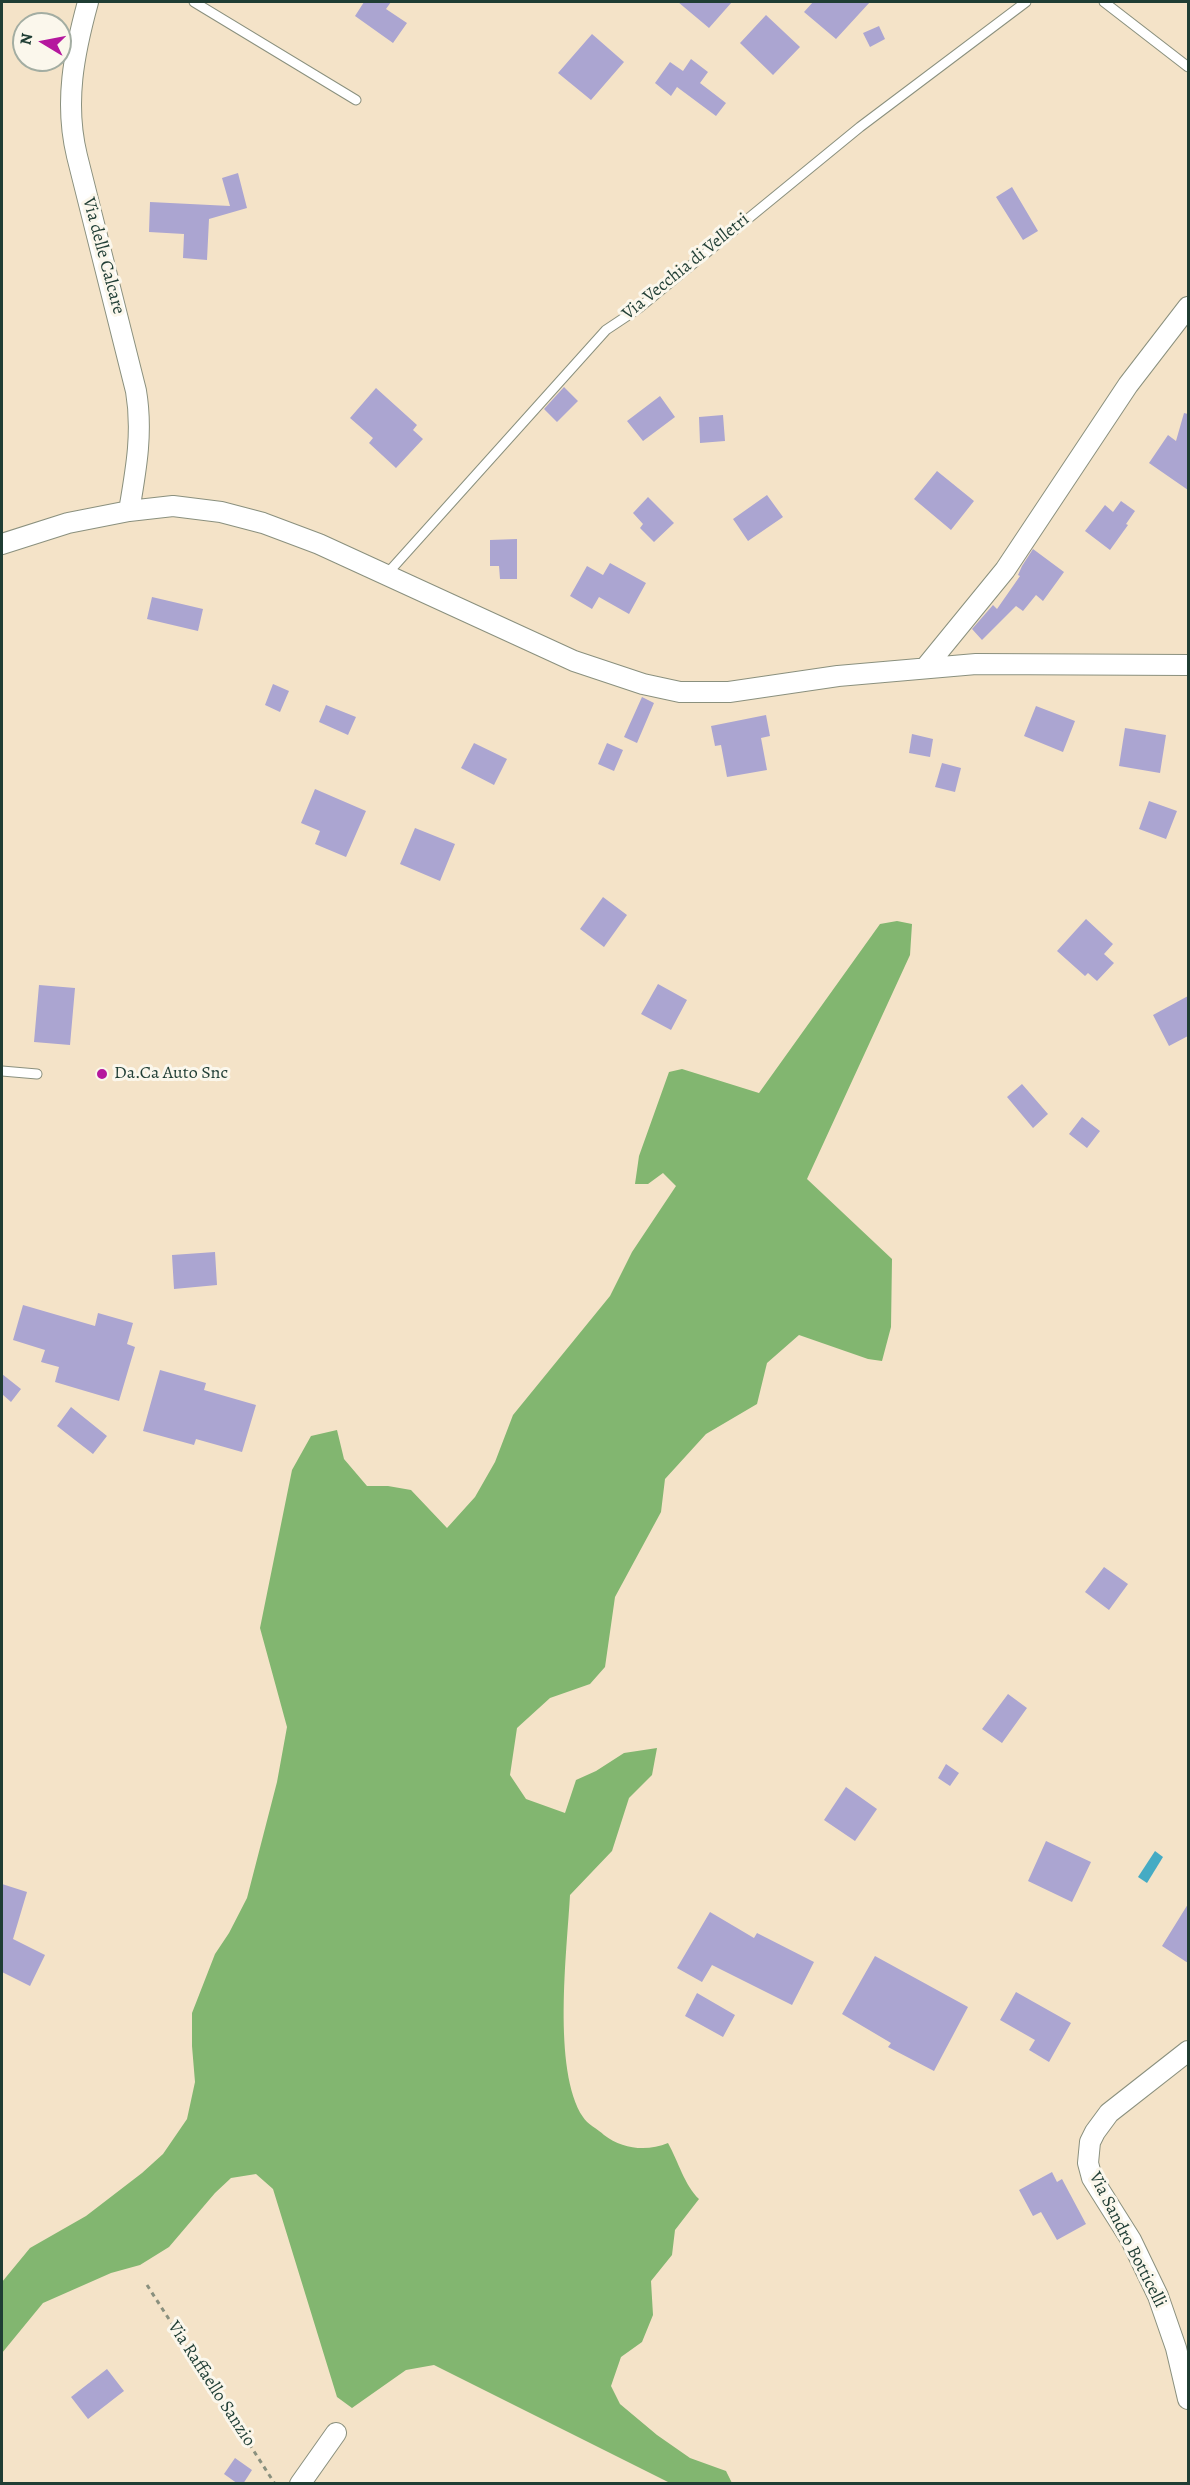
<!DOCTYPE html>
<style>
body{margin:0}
#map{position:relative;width:1190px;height:2485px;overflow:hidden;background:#f4e3c8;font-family:Alegreya,serif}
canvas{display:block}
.frame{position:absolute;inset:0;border:3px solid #1f3d34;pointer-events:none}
.north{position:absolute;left:12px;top:12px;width:60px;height:60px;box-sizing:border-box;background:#fbf7ec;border:2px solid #a3ada2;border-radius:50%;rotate:280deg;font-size:16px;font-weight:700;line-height:24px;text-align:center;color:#1f3d34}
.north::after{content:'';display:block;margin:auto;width:21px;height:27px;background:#b5179e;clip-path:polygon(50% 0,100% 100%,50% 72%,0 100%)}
</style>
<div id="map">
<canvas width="1190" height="2485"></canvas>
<div class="frame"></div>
<div class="north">N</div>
</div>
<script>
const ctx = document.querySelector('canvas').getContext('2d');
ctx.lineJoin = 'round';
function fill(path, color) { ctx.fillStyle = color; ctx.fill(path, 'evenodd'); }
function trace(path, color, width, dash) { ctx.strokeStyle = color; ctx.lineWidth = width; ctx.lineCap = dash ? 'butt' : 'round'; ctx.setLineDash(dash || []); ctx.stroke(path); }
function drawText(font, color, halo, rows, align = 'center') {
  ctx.font = font + ' Alegreya,serif'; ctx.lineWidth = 6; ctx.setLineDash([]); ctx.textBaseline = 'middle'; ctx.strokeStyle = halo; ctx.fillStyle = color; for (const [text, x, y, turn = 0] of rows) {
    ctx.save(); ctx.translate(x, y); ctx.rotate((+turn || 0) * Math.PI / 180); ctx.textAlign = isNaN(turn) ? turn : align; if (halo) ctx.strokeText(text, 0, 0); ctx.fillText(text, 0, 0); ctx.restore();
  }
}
fill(new Path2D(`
 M897 921 912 924 910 955 807 1179 892 1259 891 1327 882 1361 868 1359 799 1335 767 1363 757 1404 706 1434 665 1479 661 1512 615 1597 605 1667 590 1684 550 1698 517 1728 510 1775 526 1799 565 1813 576 1780 596 1771 624 1753 657 1748 652 1775 629 1798 612 1851 570 1895C567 1951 552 2070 583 2117 587 2124 598 2129 604 2135 622 2149 647 2152 668 2143 678 2161 685 2186 699 2199L675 2230 672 2255 651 2281 653 2315 642 2342 621 2357 611 2386 620 2404 657 2435 690 2458 726 2471 732 2483H670L434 2365 406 2370 352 2408 337 2397 273 2189 256 2174 231 2178 215 2193 169 2247 140 2265 111 2273 43 2303 2 2353V2282L30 2248 86 2216 142 2173 163 2154 187 2119 195 2082 192 2046V2013L215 1954 229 1933 247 1898 277 1782 287 1727 260 1628 292 1470 311 1436 337 1430 344 1459 367 1486H388L411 1490 447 1528 475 1497 495 1462 513 1415 610 1296 632 1252 676 1186 663 1173 648 1184H635L639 1156 669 1072 682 1069 759 1093 880 924Z`), '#82b670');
fill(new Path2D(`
 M1155 1851 1163 1857 1147 1883 1138 1877Z`), '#45abc4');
fill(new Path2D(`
 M364 2H391L386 9 407 23 393 43 355 16Z
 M678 2H732L709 28Z
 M813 2H870L836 39 804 12Z
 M766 15 800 47 773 75 740 43Z
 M879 26 885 39 870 47 863 33Z
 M592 34 624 62 591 100 558 73Z
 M691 59 708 72 700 83 726 103 716 116 677 87 671 96 655 83 670 62 683 71Z
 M238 173 247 208 209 219 207 260 183 258 184 234 149 232 150 202 230 206 222 178Z
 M1012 187 1038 231 1023 240 996 197Z
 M564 387 578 401 557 422 544 409Z
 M376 388 417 425 413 430 423 439 396 468 369 443 373 438 350 418Z
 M660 396 675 417 643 441 627 421Z
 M1184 413 1188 414V490L1149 463 1168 435 1176 441Z
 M723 415 725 441 700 443 699 417Z
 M937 471 974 501 951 530 914 499Z
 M767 495 783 517 748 541 733 519Z
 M648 497 674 523 654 542 640 528 643 524 633 513Z
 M1121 501 1135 511 1126 524 1128 525 1110 550 1085 531 1105 505 1113 512Z
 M517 539V579H500L499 566H490V540Z
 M1033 549 1064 572 1043 601 1036 595 1023 611 1016 606 982 640 972 629 993 605 997 609 1020 576 1018 575 1022 566Z
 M610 563 646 583 629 614 599 597 592 609 570 596 587 566 603 575Z
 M152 597 203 609 198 631 147 619Z
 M273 684 289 691 280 712 265 705Z
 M642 697 654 703 637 743 624 737Z
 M326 705 356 717 348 735 319 722Z
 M1036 706 1075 721 1063 752 1024 736Z
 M766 715 770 736 761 738 767 770 727 777 721 745 715 746 711 726Z
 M1125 728 1166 735 1160 773 1119 766Z
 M912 734 933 739 930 757 909 753Z
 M474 743 507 759 494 785 461 768Z
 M607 743 623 750 614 771 598 764Z
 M942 763 961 768 955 792 935 787Z
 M315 789 366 811 346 857 315 844 320 831 301 823Z
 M1149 801 1177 811 1166 839 1139 829Z
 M415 828 455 844 440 881 400 864Z
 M603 897 627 915 604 947 580 929Z
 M1086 919 1113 944 1104 954 1114 963 1097 981 1088 973 1085 976 1057 951Z
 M658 984 687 1000 671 1030 641 1014Z
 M39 985 75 988 70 1045 34 1042Z
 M1188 996V1036L1169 1046 1153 1015Z
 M1022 1084 1048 1114 1033 1128 1007 1097Z
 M1082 1117 1100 1131 1087 1148 1069 1134Z
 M215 1252 217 1285 174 1289 172 1255Z
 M23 1305 95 1326 98 1313 133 1323 127 1344 135 1347 119 1401 55 1382 59 1367 41 1362 45 1350 13 1340Z
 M160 1370 206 1383 204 1390 256 1405 242 1452 196 1439 194 1445 143 1431Z
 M2 1374 21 1389 11 1402 2 1394Z
 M71 1407 107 1436 93 1454 57 1426Z
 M1104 1567 1128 1584 1109 1610 1085 1592Z
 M1008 1694 1027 1708 1002 1743 982 1729Z
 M946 1764 959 1773 950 1786 938 1778Z
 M846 1787 877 1809 855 1841 824 1820Z
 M1046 1841 1091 1862 1072 1902 1028 1881Z
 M2 1884 27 1892 13 1939 45 1955 30 1986 2 1972Z
 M1188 1904V1963L1162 1946Z
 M710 1912 754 1938 757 1933 814 1962 792 2005 712 1965 702 1982 677 1968Z
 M875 1956 968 2007 934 2071 888 2047 891 2043 842 2014Z
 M1016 1992 1071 2023 1049 2062 1029 2050 1035 2040 1000 2020Z
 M697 1993 735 2015 723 2037 685 2016Z
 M1052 2172 1057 2182 1062 2179 1086 2224 1057 2240 1041 2212 1033 2216 1019 2190Z
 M107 2369 124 2391 88 2419 71 2397Z
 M235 2458 252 2470 243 2484H238L224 2474Z`), '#aba5d1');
const lane = new Path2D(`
 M194 2 356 100
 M1104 2 1188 67
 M386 575 606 330 639 308 860 127 1026 2
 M2 1071 37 1074`);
const street = new Path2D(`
 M88 2C74 53 64 103 77 156L136 391C143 432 136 470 129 511
 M2 544 68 523 129 511 173 506 221 512 263 523 319 544 574 661 643 684 680 692H729L838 676 976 664 1188 665
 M925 668 1005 570 1128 385 1188 307
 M1188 2051 1109 2113 1095 2132 1090 2142 1088 2163 1092 2178 1131 2240 1158 2296 1176 2348 1188 2399
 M300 2484 336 2433`);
trace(lane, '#8a907e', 11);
trace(street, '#8a907e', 22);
trace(new Path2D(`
 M147 2285 275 2484`), '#8a907e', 3, [4.5, 4.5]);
trace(lane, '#fff', 9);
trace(street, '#fff', 20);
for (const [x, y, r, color] of [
 [102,1074,6,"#b5179e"]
]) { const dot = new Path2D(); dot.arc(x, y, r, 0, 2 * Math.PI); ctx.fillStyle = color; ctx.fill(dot); trace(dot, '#fbf7ec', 2); }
drawText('18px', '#1f3d34', '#fbf7ec', [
 ["Via delle Calcare",103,256,75],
 ["Via Vecchia di Velletri",686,267,-39],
 ["Via Sandro Botticelli",1127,2240,63],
 ["Via Raffaello Sanzio",211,2384,57]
]);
drawText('18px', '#1f3d34', '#fbf7ec', [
 ["Da.Ca Auto Snc",114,1074]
], 'left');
</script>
